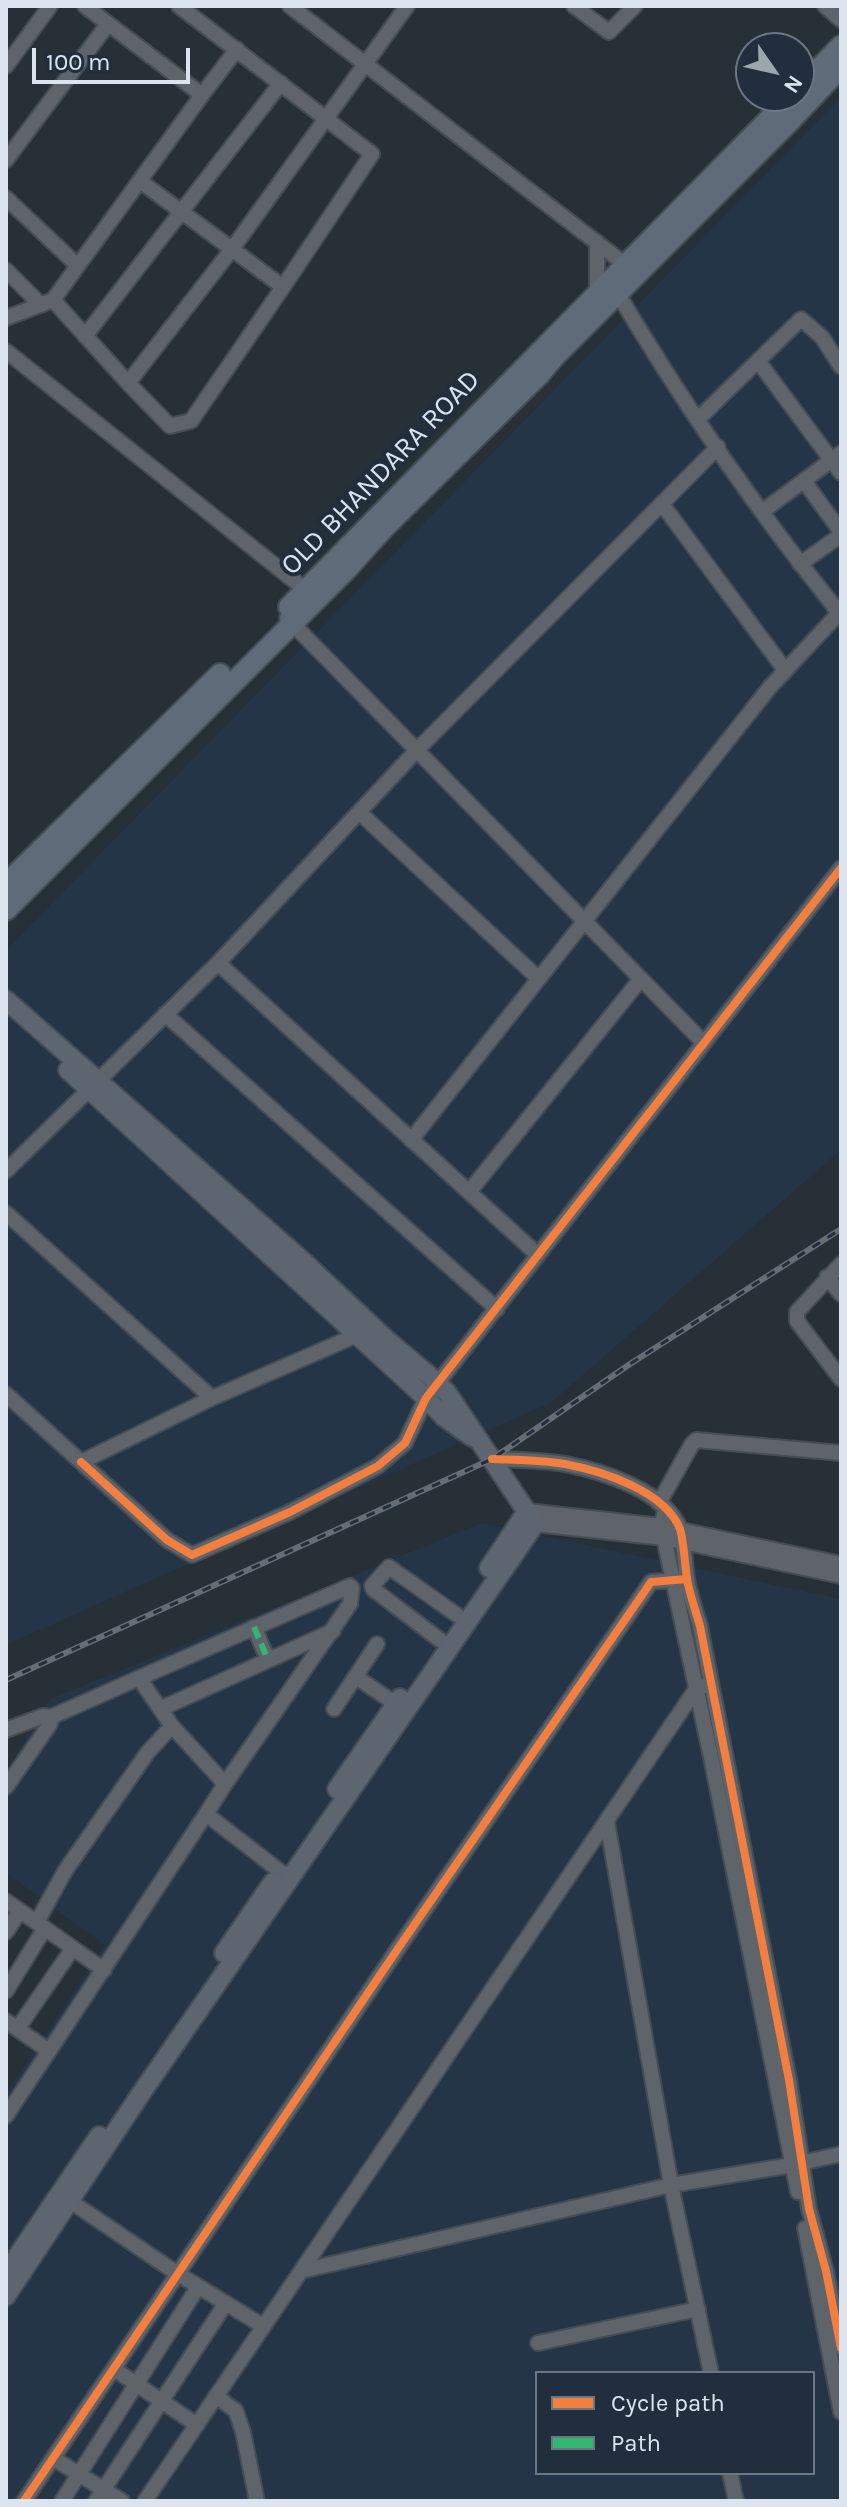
<!DOCTYPE html>
<style>
body{margin:0}
#map{position:relative;width:847px;height:2507px;overflow:hidden;background:#272f37;font-family:Karla,sans-serif}
canvas{display:block}
.frame{position:absolute;inset:0;border:8px solid #dce4ef;pointer-events:none}
.legend{position:absolute;left:535px;top:2371px;width:280px;height:104px;box-sizing:border-box;background:#212e3d;border:2px solid #6c7784;margin:0;padding:10px 14px;list-style:none;font-size:24px;color:#dce4ef}
.legend li{display:flex;align-items:center;gap:16px;height:40px}
.legend b{width:40px;border:2px solid #6c7784}
.north{position:absolute;left:735px;top:32px;width:80px;height:80px;box-sizing:border-box;background:#212e3d;border:2px solid #6c7784;border-radius:50%;rotate:124deg;font-size:22px;font-weight:700;line-height:32px;text-align:center;color:#dce4ef}
.north::after{content:'';display:block;margin:auto;width:28px;height:36px;background:#9da5af;clip-path:polygon(50% 0,100% 100%,50% 72%,0 100%)}
.scale{position:absolute;left:32px;top:48px;width:158px;height:36px;box-sizing:border-box;border:4px solid #dce4ef;border-top:0;padding-left:10px;font-size:24px;line-height:28px;white-space:nowrap;color:#dce4ef;-webkit-text-stroke:6px #212e3d;paint-order:stroke}
</style>
<div id="map">
<canvas width="847" height="2507"></canvas>
<div class="frame"></div>
<ul class="legend">
<li><b style="height:10px;background:#f27e40"></b>Cycle path</li>
<li><b style="height:10px;background:#33b770"></b>Path</li>
</ul>
<div class="north">N</div>
<div class="scale">100 m</div>
</div>
<script>
const ctx = document.querySelector('canvas').getContext('2d');
ctx.lineJoin = 'round';
function fill(path, color) { ctx.fillStyle = color; ctx.fill(path, 'evenodd'); }
function trace(path, color, width, dash) { ctx.strokeStyle = color; ctx.lineWidth = width; ctx.lineCap = dash ? 'butt' : 'round'; ctx.setLineDash(dash || []); ctx.stroke(path); }
function drawText(font, color, halo, rows, align = 'center') {
  ctx.font = font + ' Karla,sans-serif'; ctx.lineWidth = 8; ctx.setLineDash([]); ctx.textBaseline = 'middle'; ctx.strokeStyle = halo; ctx.fillStyle = color; for (const [text, x, y, turn = 0] of rows) {
    ctx.save(); ctx.translate(x, y); ctx.rotate((+turn || 0) * Math.PI / 180); ctx.textAlign = isNaN(turn) ? turn : align; if (halo) ctx.strokeText(text, 0, 0); ctx.fillText(text, 0, 0); ctx.restore();
  }
}
fill(new Path2D(`
 M841 97V1150L552 1402 6 1645V950Z
 M482 1523 841 1599V2501H6V2094L105 1945 6 1873V1772L50 1699ZM537 2373H813V2473H537Z`), '#243547');
const minor = new Path2D(`
 M85 6 202 95
 M179 6 372 154 283 287
 M290 6 631 269
 M574 6 609 32 635 6
 M825 6 841 20
 M6 66 50 6
 M6 160 108 24
 M6 198 77 265
 M6 270 41 305
 M614 287C681 401 758 512 841 615
 M597 293V242
 M53 300 202 95 237 49
 M6 318 53 300 128 383 232 249 407 6
 M85 336 281 83
 M6 351 312 595
 M758 361 841 473
 M128 383 170 426 191 421 283 287 140 181
 M698 419 801 319 822 337 841 367
 M804 481 841 532
 M662 504 785 670
 M763 511 841 453
 M800 564 841 535
 M287 618 704 1043
 M360 813 538 978
 M218 963 538 1255
 M165 1014 497 1309
 M411 1140 770 687 841 611
 M6 1171 218 963 416 751 718 447
 M469 1192 640 980
 M6 1213 212 1398
 M841 1264 797 1312V1321L841 1379
 M827 1277 841 1294
 M6 1394 81 1462 212 1398 357 1335
 M492 1459C516 1460 541 1460 565 1464 602 1471 665 1491 680 1529 684 1541 685 1570 688 1584 691 1598 696 1612 700 1626L789 2080 809 2209 826 2271 841 2348
 M81 1462 167 1540 192 1555 290 1512 378 1466 405 1443 426 1398 841 868
 M659 1503 692 1444 696 1440 841 1453
 M665 1509 662 1526 664 1538 711 1757 798 2192
 M527 1511 662 1526 841 1564
 M535 1524 664 1538 841 1576
 M254 1627 268 1660
 M440 1640 373 1589 372 1586 389 1567 457 1615
 M356 1677 396 1704
 M139 1678 350 1586 352 1588 350 1604 225 1784
 M160 1709 333 1631
 M334 1709 377 1644
 M51 1717 139 1678 172 1726 225 1784 206 1814 281 1872 292 1877
 M6 1730 43 1716 51 1717 50 1724 6 1787
 M6 1901 104 1970
 M37 1922 65 1871 148 1752 172 1726
 M6 1932 20 1911
 M6 1991 45 1928
 M6 2021 49 2051
 M18 2028 73 1948
 M6 2116 206 1814
 M70 2201 178 2274 263 2326
 M805 2228 841 2412
 M301 2271 671 2185 607 1822
 M538 2343 698 2309
 M114 2369 197 2425
 M711 2373 671 2185 792 2165 841 2154
 M216 2396 236 2411 243 2432 257 2501
 M53 2458 122 2501
 M730 2473 736 2501
 M24 2501 399 1947 651 1582 687 1579
 M62 2501 198 2287
 M96 2501 226 2303
 M145 2501 696 1689 710 1684`);
const major = new Path2D(`
 M6 1000 304 1262 388 1341 438 1383 448 1394 535 1524 140 2095 6 2296
 M68 1070 426 1398 444 1417 472 1437
 M489 1568 527 1511
 M337 1789 400 1698
 M224 1953 273 1882
 M6 2273 99 2136`);
const highway = new Path2D(`
 M799 89 841 46
 M289 607 792 96
 M6 884 220 674
 M6 910 346 570 383 529 539 375 554 357 791 120 841 67`);
trace(minor, '#454d54', 18);
trace(major, '#454d54', 22);
trace(highway, '#454d54', 24);
trace(minor, '#5e646a', 14);
trace(major, '#5c6570', 18);
trace(highway, '#5f6b78', 20);
const rail = new Path2D(`
 M6 1680 492 1459 630 1364 841 1229`);
trace(rail, '#686d73', 6);
trace(rail, '#212e3d', 3, [9]);
trace(new Path2D(`
 M254 1627 268 1660`), '#33b770', 6, [12, 6]);
trace(new Path2D(`
 M492 1459C516 1460 541 1460 565 1464 602 1471 665 1491 680 1529 684 1541 685 1570 688 1584 691 1598 696 1612 700 1626L789 2080 809 2209 826 2271 841 2348
 M81 1462 167 1540 192 1555 290 1512 378 1466 405 1443 426 1398 841 868
 M24 2501 399 1947 651 1582 687 1579`), '#f27e40', 8);
drawText('28px', '#dce4ef', '#212e3d', [
 ["OLD BHANDARA ROAD",381,473,-46]
]);
</script>
